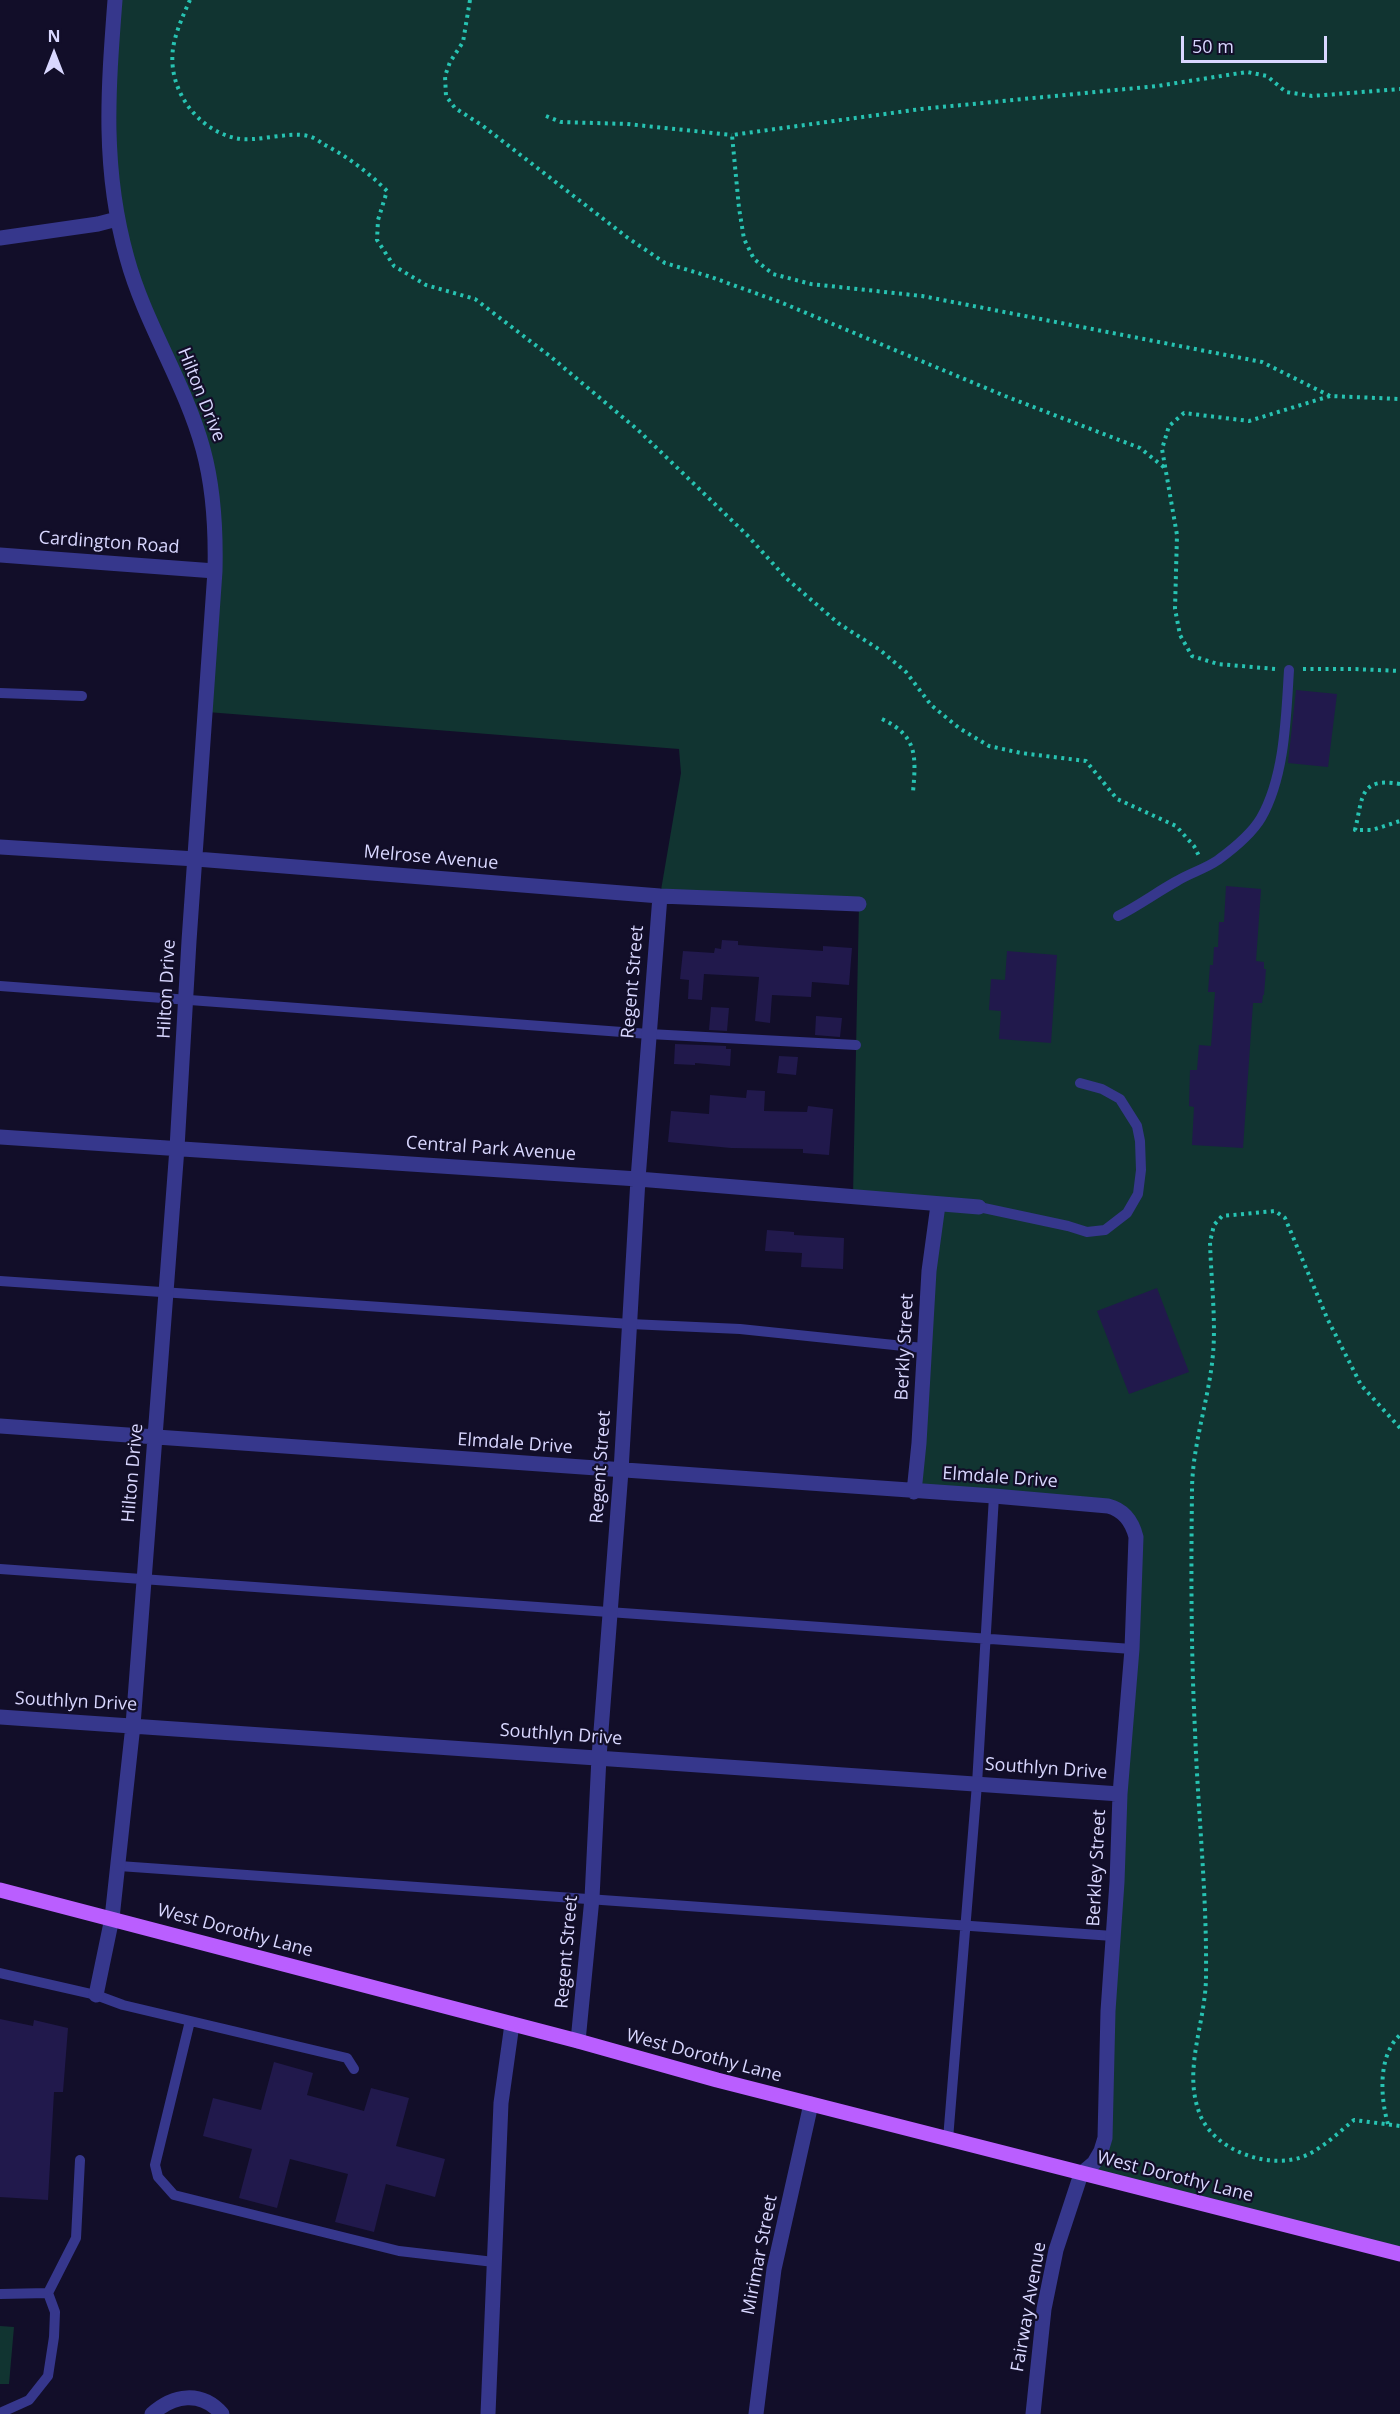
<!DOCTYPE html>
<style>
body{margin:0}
#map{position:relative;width:1400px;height:2414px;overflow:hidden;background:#120e29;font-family:"Open Sans",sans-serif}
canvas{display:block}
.north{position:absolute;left:24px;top:24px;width:60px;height:60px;-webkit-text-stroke:4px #120e29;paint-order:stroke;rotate:0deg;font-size:16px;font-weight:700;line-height:24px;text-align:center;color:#d9d7ff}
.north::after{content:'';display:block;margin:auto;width:21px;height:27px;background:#d9d7ff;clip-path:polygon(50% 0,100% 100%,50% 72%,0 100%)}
.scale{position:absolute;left:1181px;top:36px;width:146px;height:27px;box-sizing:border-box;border:3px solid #d9d7ff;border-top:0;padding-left:8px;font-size:18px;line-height:21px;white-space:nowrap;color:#d9d7ff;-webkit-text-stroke:4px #120e29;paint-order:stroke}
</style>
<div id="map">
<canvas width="1400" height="2414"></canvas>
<div class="north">N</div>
<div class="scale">50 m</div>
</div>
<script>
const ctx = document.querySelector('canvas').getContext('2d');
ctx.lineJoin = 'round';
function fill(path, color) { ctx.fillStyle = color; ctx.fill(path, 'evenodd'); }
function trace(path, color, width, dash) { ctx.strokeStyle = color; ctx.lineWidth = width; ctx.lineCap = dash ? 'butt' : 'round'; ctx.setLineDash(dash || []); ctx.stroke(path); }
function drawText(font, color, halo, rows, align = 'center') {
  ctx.font = font + ' "Open Sans",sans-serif'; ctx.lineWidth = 4.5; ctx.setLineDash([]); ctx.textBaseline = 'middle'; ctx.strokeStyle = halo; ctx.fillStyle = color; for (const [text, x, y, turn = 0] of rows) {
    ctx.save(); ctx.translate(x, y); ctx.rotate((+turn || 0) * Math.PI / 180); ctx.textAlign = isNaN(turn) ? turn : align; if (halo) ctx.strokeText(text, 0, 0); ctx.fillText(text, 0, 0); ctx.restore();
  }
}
fill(new Path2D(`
 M115 0H1400V2254L1081 2174 1101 2151 1136 1537 1124 1514 914 1492 938 1205 853 1195 859 905 660 896 681 773 679 749 207 712 211 483 117 219Z
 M0 2326 14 2327 9 2384H0Z`), '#113431');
fill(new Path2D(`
 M1296 690 1337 694 1328 767 1288 763Z
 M1226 886 1261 889 1256 961 1264 962V969H1266L1264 995H1263L1262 1003H1253L1243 1148 1192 1145 1194 1107 1189 1106 1190 1070H1197L1199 1045 1211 1046 1215 992H1208L1210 965H1213L1214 947H1218L1219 922H1224Z
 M722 940 738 941V945L823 951V946L852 948 849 985 812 982 811 997 772 995 770 1023 755 1021 759 977 704 974 702 1000 688 999 689 980 680 979 683 951 714 953 715 948 721 949Z
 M1007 951 1057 955 1051 1043 999 1039 1001 1011 989 1010 991 979 1005 980Z
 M711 1007 729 1008 727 1031 709 1030Z
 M816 1016 842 1018 840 1037 815 1035Z
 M675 1044 726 1046V1049H731L730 1066 695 1063V1065L674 1064Z
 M779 1056 798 1057 796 1075 777 1073Z
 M747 1090 765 1091 764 1111 807 1112 808 1106 833 1109 829 1155 803 1153V1149L731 1148 668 1142 671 1111 709 1114 710 1095 746 1098Z
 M767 1230 794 1232V1235L844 1238 843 1269 801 1267 802 1253 765 1251Z
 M1157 1288 1189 1372 1129 1394 1097 1311Z
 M0 2019 33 2026 34 2020 68 2028 63 2092H54L48 2200 0 2197Z
 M274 2062 313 2073 307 2095 364 2111 371 2088 409 2098 396 2146 445 2159 435 2197 386 2184 374 2232 335 2222 348 2174 290 2159 277 2208 239 2198 252 2149 203 2136 213 2098 261 2110Z`), '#21194c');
trace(new Path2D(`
 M190 0C184 13 177 29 174 43 165 84 193 128 235 138 255 143 288 131 308 136 314 137 320 142 325 145 348 157 368 172 387 191L378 220 377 240 394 266 426 285 475 299 551 357 638 430 747 535 786 578 838 623 880 650 906 672 931 705 959 728 989 746 1021 753 1086 761 1117 799 1176 826 1194 846 1199 856
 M470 0 463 42 450 62 445 76 446 96 455 108 483 126 628 238 665 263 711 277 780 302 1005 396 1140 448 1165 468
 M546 116 561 122 627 124 732 135
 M1330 396 1262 362 922 296 811 284 773 274 754 259 744 239 739 208 732 135 921 109 1157 86 1247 72 1267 76 1286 92 1312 96 1400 89
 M1275 669 1218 664 1192 656 1180 635 1175 609 1177 535 1162 449 1169 426 1184 413 1249 421 1330 396 1400 399
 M1303 669H1354L1400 671
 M882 719C918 736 916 757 913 792
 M1400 784C1359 777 1363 797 1355 830H1372L1400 821
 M1400 1428 1361 1385 1327 1318 1285 1218 1275 1211 1222 1216 1214 1225 1210 1242C1211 1278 1216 1320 1213 1354 1209 1400 1192 1445 1192 1491 1191 1571 1191 1651 1195 1731 1198 1813 1207 1894 1206 1976 1206 2024 1181 2071 1201 2117 1217 2152 1272 2171 1307 2155 1324 2147 1339 2132 1354 2120L1400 2126
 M1388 2124C1380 2097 1378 2055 1400 2035`), '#27c3b2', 4, [3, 4.5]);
trace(new Path2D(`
 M0 693 82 696
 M1118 916C1138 906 1157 892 1177 881 1190 873 1205 869 1218 860 1233 849 1251 835 1261 818 1285 776 1286 717 1289 670
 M0 986 649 1034 856 1045
 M979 1207 1068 1226 1087 1232 1105 1230 1127 1213 1138 1194 1141 1170 1140 1141 1137 1126 1120 1099 1102 1089 1080 1083
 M0 1281 630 1324 740 1329 923 1348
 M0 1569 1132 1649
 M119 1866 1113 1936
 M0 1973 96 1995 123 2005 347 2058 354 2069
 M190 2021 155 2165 158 2177 174 2195 399 2251 494 2262
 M948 2139 977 1784 994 1496
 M0 2294 48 2293 76 2238 80 2160
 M0 2413 29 2400 48 2376 54 2337 55 2312 48 2293`), '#36378c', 10);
trace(new Path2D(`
 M0 238 98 224 117 219
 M0 555 215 571
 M0 847 196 859 660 896 859 904
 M0 1137 638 1179 979 1207
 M0 1426 994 1496 1108 1506C1124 1510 1132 1521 1136 1537L1132 1649 1120 1794 1117 1882 1108 2011 1105 2138 1101 2151 1094 2163 1081 2174 1056 2250 1044 2309 1033 2414
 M914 1492 919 1443 929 1271 938 1205
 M0 1717 1120 1794
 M96 1995 112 1918 133 1725 177 1148 189 941 215 571C216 529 214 489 203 449 185 383 145 324 127 258 102 169 108 91 115 0
 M578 2041 592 1898 599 1757 621 1471 638 1179 660 896
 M152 2414C173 2395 201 2390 222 2414
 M488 2414 501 2103 512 2024
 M756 2414 774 2269 811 2104`), '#36378c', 15);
trace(new Path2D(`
 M0 1890 578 2041 717 2080 1400 2254`), '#ba5eff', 15);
drawText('18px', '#d9d7ff', '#120e29', [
 ["Hilton Drive",201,395,68],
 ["Cardington Road",109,543,4],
 ["Melrose Avenue",431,858,5],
 ["Regent Street",633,982,-85],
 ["Hilton Drive",167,989,-87],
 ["Central Park Avenue",491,1149,4],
 ["Berkly Street",905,1347,-87],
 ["Elmdale Drive",515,1444,4],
 ["Regent Street",601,1467,-86],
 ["Hilton Drive",133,1473,-85],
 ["Elmdale Drive",1000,1478,4],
 ["Southlyn Drive",76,1702,3],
 ["Southlyn Drive",561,1735,4],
 ["Southlyn Drive",1046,1769,4],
 ["Berkley Street",1097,1868,-87],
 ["West Dorothy Lane",235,1931,15],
 ["Regent Street",567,1952,-85],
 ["West Dorothy Lane",704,2056,15],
 ["West Dorothy Lane",1175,2177,14],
 ["Mirimar Street",760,2255,-79],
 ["Fairway Avenue",1029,2307,-80]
]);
</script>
